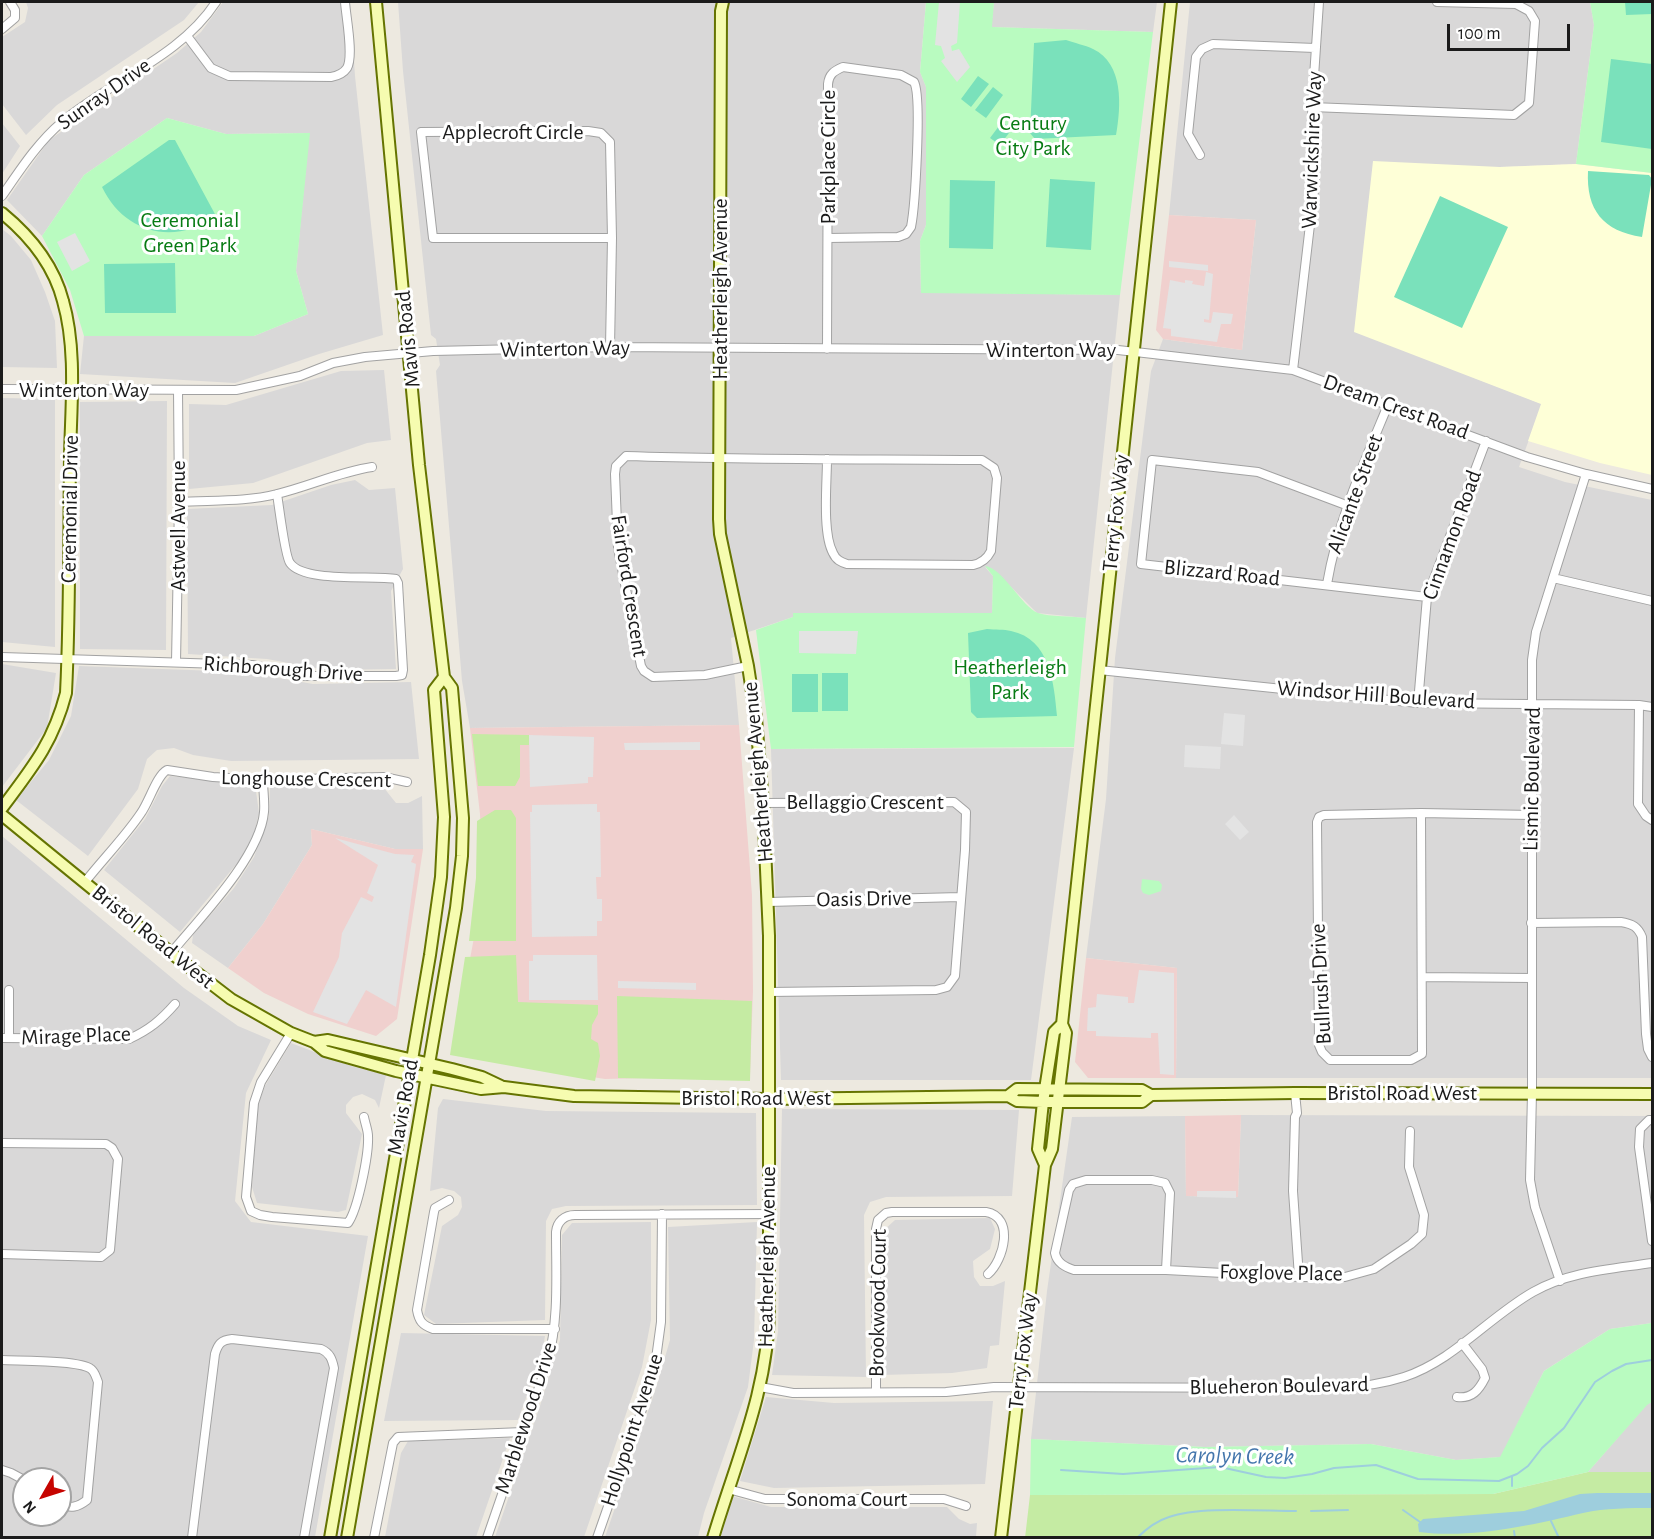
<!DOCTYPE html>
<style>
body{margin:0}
#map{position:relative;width:1654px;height:1539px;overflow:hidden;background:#ede9e0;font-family:"Alegreya Sans",sans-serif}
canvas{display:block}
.frame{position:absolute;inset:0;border:3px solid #1b1b1b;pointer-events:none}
.north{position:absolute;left:12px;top:1467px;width:60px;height:60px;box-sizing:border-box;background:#fff;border:2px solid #a4a4a4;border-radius:50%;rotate:231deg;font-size:16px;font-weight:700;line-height:24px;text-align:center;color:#1b1b1b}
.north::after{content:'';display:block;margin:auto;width:21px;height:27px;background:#c60400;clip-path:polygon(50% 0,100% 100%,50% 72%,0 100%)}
.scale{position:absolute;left:1447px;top:24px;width:123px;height:27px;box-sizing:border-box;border:3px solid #1b1b1b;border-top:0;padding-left:8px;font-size:18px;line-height:21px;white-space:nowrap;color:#1b1b1b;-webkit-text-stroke:4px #fff;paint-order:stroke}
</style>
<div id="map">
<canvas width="1654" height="1539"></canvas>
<div class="frame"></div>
<div class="north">N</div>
<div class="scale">100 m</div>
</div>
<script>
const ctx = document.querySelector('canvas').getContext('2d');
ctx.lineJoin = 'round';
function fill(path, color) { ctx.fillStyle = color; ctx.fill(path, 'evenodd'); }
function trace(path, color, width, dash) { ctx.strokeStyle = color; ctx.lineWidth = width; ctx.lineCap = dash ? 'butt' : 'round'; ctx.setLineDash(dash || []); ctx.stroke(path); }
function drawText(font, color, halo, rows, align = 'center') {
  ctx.font = font + ' "Alegreya Sans",sans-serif'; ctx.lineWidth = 6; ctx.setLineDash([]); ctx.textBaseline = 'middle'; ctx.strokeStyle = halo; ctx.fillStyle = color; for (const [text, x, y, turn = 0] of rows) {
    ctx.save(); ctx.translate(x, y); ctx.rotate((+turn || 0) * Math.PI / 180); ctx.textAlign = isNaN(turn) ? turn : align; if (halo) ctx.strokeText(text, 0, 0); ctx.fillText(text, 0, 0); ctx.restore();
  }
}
fill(new Path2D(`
 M26 2H199L184 20 57 105 26 135 2 104V37L25 22 28 8Z
 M223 2H350L355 76 383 335 319 354 235 383 80 374 84 336H254L308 314 296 271 309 133 226 134 167 118 84 175 42 236 7 200 49 140 177 53 201 32Z
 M398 2H926L920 72 926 87V225L920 241 921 292 1120 295 1086 618 1037 613 999 575 985 567 993 576 992 613H793V617L731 638 739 725 470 728 462 681 436 371 440 365 436 339 431 335 403 71Z
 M994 2H1157L1153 32 991 27Z
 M1190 2H1590L1594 25 1576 164 1500 167 1470 376 1542 404 1519 467 1565 482 1652 500V1078H1176L1177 968 1086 958 1106 799 1115 658 1151 371 1163 339 1242 350 1256 220 1169 215Z
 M2 123 20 146 2 174Z
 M2 229 11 236 31 260 45 292 55 321 57 368 2 367Z
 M384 370 391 440 367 443 253 483 189 489V404L226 405 341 371Z
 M2 398 55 399V647L2 642Z
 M167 401 166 650 80 649V402Z
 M355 480 369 490 395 488 403 569 391 591 396 669 326 670 267 659 188 654 187 509 272 505 331 485Z
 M2 664 56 673 47 728 2 787Z
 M79 666 245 672 313 684 411 682 419 759 231 761 193 755 174 748 157 750 147 759 138 789 88 856 16 800 49 760 71 716Z
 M1074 748 1031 1080H781L771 749Z
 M170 776 255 784 259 813 254 834 239 861 180 932 104 870 145 819 162 786Z
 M380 783 396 803H408L422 796 423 849H395L311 829 312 845 263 924 228 968 192 943 193 935 234 888 254 857 269 816 270 785Z
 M2 836 184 988 238 1026 271 1040 246 1093 235 1201 251 1222 368 1236 315 1537H2ZM24 1479H60V1515H24Z
 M291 1043 351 1066 386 1075 379 1108 375 1100 362 1094 353 1097 346 1105V1113L362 1134 346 1210 338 1212 257 1203 252 1187 257 1108 265 1086Z
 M443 1099 546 1111 756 1113 757 1205 566 1206 552 1209 546 1221 545 1320 436 1324 424 1315 442 1226 458 1215 462 1207 461 1197 454 1191 442 1188 430 1191 438 1108Z
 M782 1109 1019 1110 1012 1196 886 1197 870 1202 864 1215 866 1377 772 1375 778 1331Z
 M1241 1115 1652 1116V1323L1610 1329 1544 1371 1501 1457 1456 1460 1371 1444 1205 1447 1031 1439 1047 1291 1072 1117 1185 1116 1186 1196 1238 1197Z
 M990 1218 995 1229 990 1249 973 1261 974 1277 980 1286H993L1005 1281 999 1345 990 1346 987 1368 952 1373 882 1375 883 1231 895 1220Z
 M651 1222V1320L642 1367 584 1537H495L540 1406 560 1340 562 1235 572 1223Z
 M757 1222 754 1340 748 1387 704 1513 698 1537H605L656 1388 670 1340 668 1227Z
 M401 1333 545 1336 542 1354 518 1420 384 1421Z
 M766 1397 834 1403 993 1401 985 1484 774 1488 740 1481Z
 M1652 1402V1472H1588L1647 1404Z
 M510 1438 476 1537H385L401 1453 408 1441Z
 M732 1496 771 1507H947L959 1519 970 1524 977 1523 976 1537H721Z`), '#d9d8d8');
fill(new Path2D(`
 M1169 215 1256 220 1242 350 1163 339 1156 330Z
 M739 725 752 895 753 991 750 1075 605 1079 477 1059 457 1028 476 927 482 872 480 814 470 728Z
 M311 829 395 849H423L397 1019 376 1036 308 1014 264 993 228 968 263 924 312 845Z
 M1086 958 1177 968 1176 1078H1088L1075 1062Z
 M1241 1115 1238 1197 1186 1196 1185 1116Z`), '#f0d0ce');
fill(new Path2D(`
 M1373 161 1500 167 1576 164 1652 173V475L1600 463 1528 441 1541 404 1354 332Z`), '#feffd7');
fill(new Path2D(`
 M472 734 529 735V745H520V777L515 786H478Z
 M495 810H511L516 818V941H469L476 878 477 821Z
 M516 955 518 1002 598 1005V1014L592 1025 591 1039 598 1043 600 1056 595 1081 450 1055 465 957Z
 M617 996 752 1001 750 1081 618 1078Z
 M1588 1472H1652V1537L1025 1538 1030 1495 1493 1494Z`), '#c5eba3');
fill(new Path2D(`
 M926 2H994L992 27 1153 32 1120 295 921 293 920 241 926 225V87L920 72Z
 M1590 2H1652V173L1576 164 1594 25Z
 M167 118 226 134 310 133 296 271 308 314 254 336H84L70 290 42 236 84 175Z
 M985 566C1003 568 1022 607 1038 613 1050 617 1073 616 1086 618L1074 747 771 749 756 630 793 617V613H992L993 576Z
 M1142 879 1159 881 1162 885 1161 891 1149 895 1143 893 1141 889Z
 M1652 1323V1402L1647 1405 1588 1472 1493 1494 1030 1495 1031 1439 1205 1447 1371 1444 1456 1460 1500 1457 1544 1371 1610 1329Z`), '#b9fbc0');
fill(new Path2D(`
 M1625 2H1652V14L1626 15Z
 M1066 40C1074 43 1085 45 1093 49 1124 64 1121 106 1116 135L1035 139 1030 133 1034 43Z
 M1611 59 1652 64V149L1601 142Z
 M978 76 989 84 971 107 961 99Z
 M993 87 1003 95 986 118 975 110Z
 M1002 122 1012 129 1000 145 990 138Z
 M169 140H175L216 216C174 246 124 233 102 187Z
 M1588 171 1649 175 1652 179 1642 237C1603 231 1586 210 1588 171Z
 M1050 179 1095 182 1091 250 1046 247Z
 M950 180 995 181 993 249 949 248Z
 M1440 196 1508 227 1462 328 1394 297Z
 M175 263 176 313H105L104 264Z
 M987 629C995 630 1004 629 1011 631 1050 639 1054 683 1057 716L977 718 971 712 968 633Z
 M822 673H848V711H822Z
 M792 674H818V712H792Z`), '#7ae1bb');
fill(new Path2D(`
 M939 2H960L957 43 951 46 952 51 959 49 970 67 957 82 941 61 945 58 941 46 935 45Z
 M75 233 90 261 72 271 57 242Z
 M1169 261 1208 265V271L1169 267Z
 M1206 272 1213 274 1209 320 1204 319V322L1211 323 1213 312 1233 314 1231 324H1221L1217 342 1171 336V329L1163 328 1170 280 1185 283V280L1193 281 1192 284 1204 286Z
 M799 631H858L856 654 799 653Z
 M1224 713 1245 715 1243 746 1221 744Z
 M529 735 594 737 593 777H588V783L530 787Z
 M700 742V750H625L624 743Z
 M1185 745 1221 747 1220 769 1184 767Z
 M597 804V812H600L601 877H596L597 899H602V921H597V936L532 937 530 812H532V805Z
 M1234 815 1249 832 1240 840 1225 824Z
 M335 838 395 854 414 855 411 862 416 864 396 1007 366 990 347 1024 313 1012 339 957 342 933 361 897 372 902 374 897 367 893 378 865Z
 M533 955H597L598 1000H529V961H533Z
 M1139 970 1174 973V1075L1160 1074 1158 1033H1151V1038L1096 1036V1031H1087L1088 1008 1096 1007 1097 994 1128 997V1003H1134Z
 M618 981 696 983V990L618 988Z
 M1197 1191H1236V1198L1197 1197Z`), '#e3e3e3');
fill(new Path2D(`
 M1597 1493H1652V1508C1629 1508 1606 1508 1583 1513 1532 1525 1472 1539 1419 1532L1418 1524 1423 1519 1524 1511 1580 1494Z`), '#9ecedd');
trace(new Path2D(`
 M1061 1470 1123 1474 1220 1467 1266 1477 1285 1478 1312 1474 1334 1468 1376 1465 1418 1479 1499 1481 1517 1474 1528 1466 1542 1448 1564 1428 1595 1382 1612 1371 1626 1364 1652 1360
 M1512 1486V1476
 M1403 1510 1420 1522
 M1311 1511 1348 1510
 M1551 1521 1559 1538
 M1514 1531 1515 1538
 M1137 1538C1147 1528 1156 1521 1169 1517 1199 1506 1262 1511 1296 1511`), '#9ecedd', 2);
const street = new Path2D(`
 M2 29 15 18V10L10 2
 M187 36 211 68 229 76 331 77C337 76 343 74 347 68 354 56 346 17 345 2
 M1312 107 1514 115 1529 103 1535 21 1529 11 1516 4 1437 2
 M1200 155 1188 134 1196 57 1202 49 1213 44 1315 48
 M2 196C20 170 38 142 62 122 112 80 180 57 216 2
 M610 347 612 238H433L421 132 588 131 601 133 610 142 612 238
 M827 349 828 84C829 74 834 71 843 67L901 75 914 82C922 96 915 207 911 227L906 234 898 237 828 238
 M1293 370 1315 182 1312 107 1319 2
 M2 389 236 390 300 376 333 363 365 357 433 351 610 347 1118 350 1293 370 1527 457 1586 474 1652 489
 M179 502C212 500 246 502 277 494 310 486 339 472 372 467
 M1346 505 1258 472 1152 460 1141 564 1427 597
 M1553 578 1652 601
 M1327 584C1338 520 1363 465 1388 405
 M2 657 252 665 305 676H396L402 675 403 670 398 583 396 579C373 575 304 583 290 563 285 557 279 506 277 494
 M176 662 179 502 178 390
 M748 666 705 675 653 677 644 671 641 666 618 548 615 474 616 466 626 456C744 460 863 459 982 460L994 468 997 478 991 551C987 559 982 563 973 565L847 564C841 562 836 560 833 553 822 533 827 483 827 459
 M1099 670 1418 703 1639 705 1652 707
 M1418 703 1427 597 1486 441
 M1639 705 1638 804 1646 816 1652 820
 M763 803 954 802 966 812 965 850 955 976 947 987 936 990 768 992
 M1421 813 1422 1054 1411 1060H1330L1322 1052 1319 1045 1317 822 1319 817 1324 815 1421 813 1531 815
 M85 882C103 859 125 837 141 813 149 802 157 775 167 770L213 777 263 780 384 777 407 782
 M768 902 960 897
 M1531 923 1621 922C1633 924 1638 927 1642 937L1646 1034 1648 1049 1652 1057
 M171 953C199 919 260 857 264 812 265 802 263 790 263 780
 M1423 977 1532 978
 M291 1033 261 1082 254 1103 246 1197 251 1211 260 1215 272 1217 348 1223C358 1209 369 1154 368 1136 368 1130 365 1123 364 1117
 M2 1038 129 1039C149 1030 161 1020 175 1004
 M9 1038V990
 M1295 1093 1297 1113 1295 1117 1293 1191 1299 1277
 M1652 1120H1649L1640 1129 1639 1147 1652 1241
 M2 1143 106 1144 112 1148 118 1159 110 1250 101 1257 2 1254
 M1086 1180H1152L1165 1183 1170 1193 1166 1270H1074C1065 1267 1057 1263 1055 1253L1069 1190 1073 1184Z
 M449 1200 435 1208 434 1212 417 1310C419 1321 422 1325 433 1329H555
 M1166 1270 1299 1277H1345L1374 1269 1411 1244 1422 1234 1424 1215 1409 1167 1410 1131
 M1560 1281 1535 1207 1530 1180 1532 1093V660L1536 632 1586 474
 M2 1360C19 1361 80 1360 91 1369 95 1372 96 1377 98 1382L87 1500C78 1507 71 1509 60 1504
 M760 1387 793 1393 946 1392 994 1387 1337 1388C1360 1387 1382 1384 1404 1377 1453 1361 1489 1317 1533 1292 1569 1271 1613 1269 1652 1263
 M876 1392V1229L878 1220 886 1213 892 1212H986C1015 1217 1004 1260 988 1274
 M1457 1397C1472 1399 1479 1390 1485 1378L1482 1369 1462 1343
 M2 1470 11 1473 24 1480
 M728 1489 765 1499H944L966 1506
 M192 1538 215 1354C218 1344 221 1340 232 1339L321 1349C330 1353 332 1359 334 1368L304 1538
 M374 1538 393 1443 398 1437 523 1432
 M487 1538 548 1361C559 1318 556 1276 556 1232 557 1222 564 1215 575 1215L769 1214
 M597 1538 647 1395 655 1366 661 1322 662 1214`);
const secondary = new Path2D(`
 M2 213C30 236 54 266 63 301 77 349 71 407 70 456 69 535 70 614 66 693 53 743 32 768 2 808
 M2 815 171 953 231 999 291 1033 314 1042 325 1051 396 1071 481 1089 504 1087 574 1096 769 1099 1008 1096 1017 1101 1043 1102H1142L1151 1095
 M314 1042 328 1040 452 1069 482 1077 501 1086
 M1008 1096 1017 1089 1142 1090 1151 1095 1295 1093 1652 1094
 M1045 1165 1038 1149 1043 1102 1054 1032 1062 1024
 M330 1538 430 955 441 877 444 817 434 690 444 677
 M347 1538 456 908 462 856 463 818 452 688 444 677 419 465 376 2
 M713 1538C736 1461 769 1388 769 1307V936L763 803 756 718 748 666 720 534 719 519 721 11 723 2
 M1001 1538 1045 1165 1052 1149 1066 1033 1062 1024 1171 2`);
trace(street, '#a2a2a2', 10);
trace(secondary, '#657401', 14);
trace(street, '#fff', 8);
trace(secondary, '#f6fcb0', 10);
drawText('22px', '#1b1b1b', '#fff', [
 ["Sunray Drive",104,94,-35],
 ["Applecroft Circle",513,132],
 ["Warwickshire Way",1312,150,-88],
 ["Parkplace Circle",828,157,-90],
 ["Heatherleigh Avenue",720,289,-90],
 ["Mavis Road",408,339,-96],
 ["Winterton Way",565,349,-1],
 ["Winterton Way",1051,350],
 ["Winterton Way",84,390],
 ["Dream Crest Road",1396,407,20],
 ["Alicante Street",1355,494,-70],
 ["Ceremonial Drive",70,509,-89],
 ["Terry Fox Way",1116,513,-84],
 ["Astwell Avenue",178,526,-90],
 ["Cinnamon Road",1452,535,-70],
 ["Blizzard Road",1222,573,6],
 ["Fairford Crescent",629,586,81],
 ["Richborough Drive",283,669,4],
 ["Windsor Hill Boulevard",1376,695,4],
 ["Heatherleigh Avenue",758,772,-95],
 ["Longhouse Crescent",306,779,1],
 ["Lismic Boulevard",1532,779,-89],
 ["Bellaggio Crescent",865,802],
 ["Oasis Drive",864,899,-1],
 ["Bristol Road West",153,937,39],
 ["Bullrush Drive",1321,984,-93],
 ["Mirage Place",76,1036,-2],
 ["Bristol Road West",1402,1093],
 ["Bristol Road West",756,1098],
 ["Mavis Road",403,1107,-80],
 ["Heatherleigh Avenue",767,1257,-89],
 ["Foxglove Place",1281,1273,1],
 ["Brookwood Court",878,1303,-89],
 ["Terry Fox Way",1023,1351,-83],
 ["Blueheron Boulevard",1279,1386,-1],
 ["Marblewood Drive",526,1418,-72],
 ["Hollypoint Avenue",632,1430,-72],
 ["Sonoma Court",847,1499]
]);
drawText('22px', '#077b13', '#fff', [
 ["Century",1033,123],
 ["City Park",1033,148],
 ["Ceremonial",190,220],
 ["Green Park",190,245],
 ["Heatherleigh",1010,667],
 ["Park",1010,692]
]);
drawText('italic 24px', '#4577ad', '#fff', [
 ["Carolyn Creek",1235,1456,1]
]);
</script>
